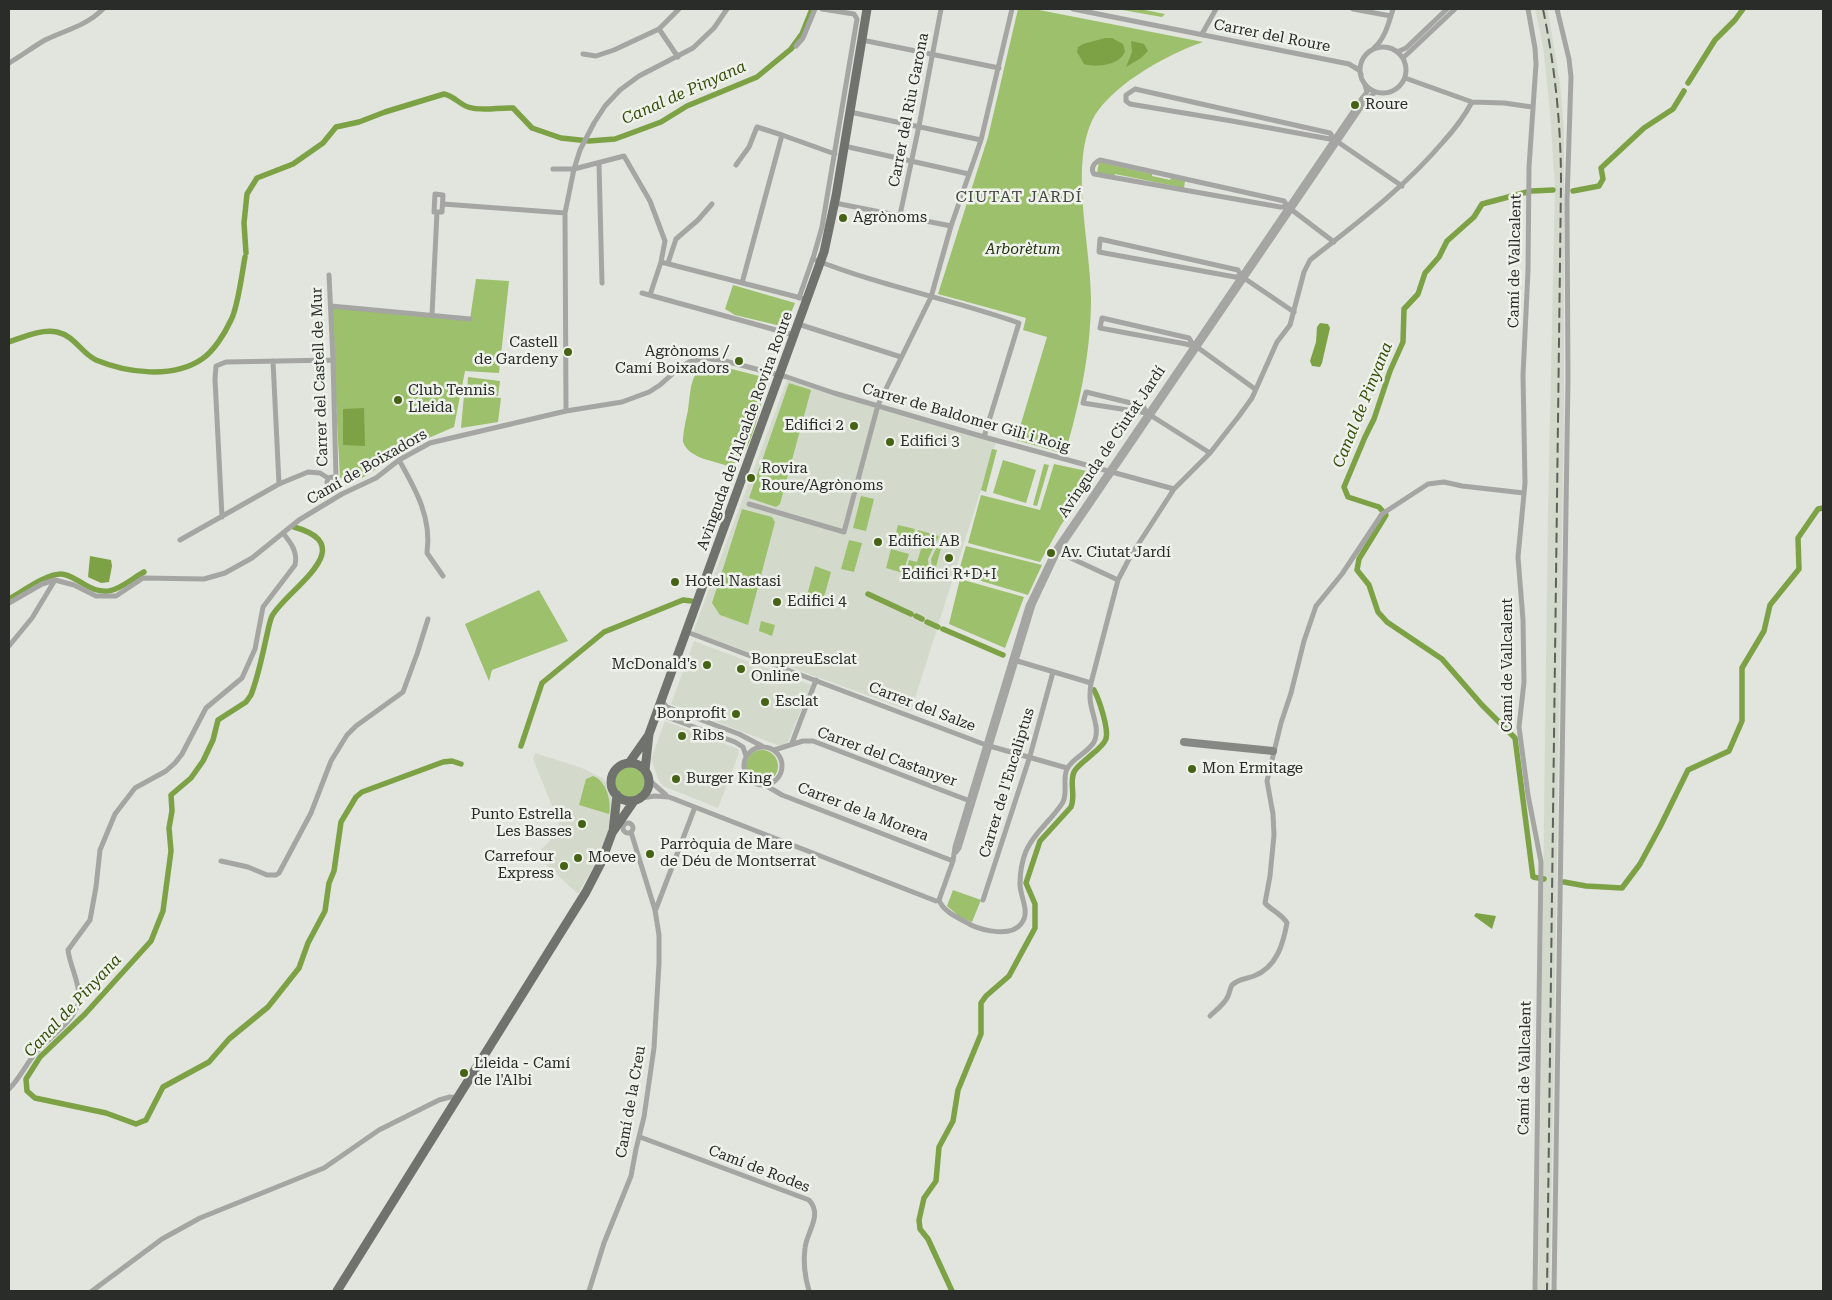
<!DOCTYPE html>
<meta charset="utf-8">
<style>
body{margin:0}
#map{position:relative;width:1832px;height:1300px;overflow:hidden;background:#e1e5dd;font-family:"Roboto Serif",serif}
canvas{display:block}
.frame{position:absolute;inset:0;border:10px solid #2a2c29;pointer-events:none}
</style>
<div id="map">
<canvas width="1832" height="1300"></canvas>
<div class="frame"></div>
</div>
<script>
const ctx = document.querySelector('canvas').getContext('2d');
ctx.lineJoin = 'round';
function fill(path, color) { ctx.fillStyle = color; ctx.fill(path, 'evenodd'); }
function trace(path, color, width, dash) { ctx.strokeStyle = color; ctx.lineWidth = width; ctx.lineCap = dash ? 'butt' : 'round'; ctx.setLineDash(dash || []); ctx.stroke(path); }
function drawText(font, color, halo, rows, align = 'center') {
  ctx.font = font + ' "Roboto Serif",serif'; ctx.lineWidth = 5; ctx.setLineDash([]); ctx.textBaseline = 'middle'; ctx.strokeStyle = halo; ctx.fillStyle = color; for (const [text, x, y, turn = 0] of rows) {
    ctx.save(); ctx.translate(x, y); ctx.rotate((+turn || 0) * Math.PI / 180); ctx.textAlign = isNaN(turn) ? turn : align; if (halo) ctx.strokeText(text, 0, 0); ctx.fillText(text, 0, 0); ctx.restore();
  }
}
fill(new Path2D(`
 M1535 9H1548V11L1560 83 1564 130V414L1550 1291H1538L1548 507 1555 188 1550 111 1543 46Z
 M787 380 996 442 911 711 693 632Z
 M694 641 811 685 788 742 782 745H777L671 704Z
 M665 721 738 749 739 753 718 808 663 786 659 781 651 759Z
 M535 753 582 768 604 779 613 802V810L608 831 599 857 578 894 536 855 556 834 559 823 533 759Z`), '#d3dacc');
fill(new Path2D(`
 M1018 9H1034L1203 42C1177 51 1153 64 1130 80 1117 90 1104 101 1095 115 1068 162 1091 244 1091 298 1091 352 1080 402 1065 454L1016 440 1047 337 1023 330 1026 318 938 294 988 137Z
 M1117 9H1140L1165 14 1162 17Z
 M1099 162 1152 174V176L1170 180 1171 178 1185 181 1184 188 1115 174 1114 176 1097 173Z
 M476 279 509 281 499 373 465 371 454 427 419 442 362 478H340L331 306 470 319Z
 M733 285 795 303 785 327 735 315 725 309Z
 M712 364 759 376 765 379 766 385C760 406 751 458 730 467 715 460 690 460 683 442 683 431 686 420 688 410 691 392 689 367 712 364Z
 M468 377 500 381 498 396 467 393Z
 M789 383 811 390 780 504 776 507 749 498Z
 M464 395 501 398 498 422 461 428Z
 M992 449 997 450 986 492 981 490Z
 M1003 460 1036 470 1026 503 993 493Z
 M1044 464 1049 465 1037 506 1033 505Z
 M1054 464 1096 473 1061 525 1040 562 968 543 981 495 1040 510Z
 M861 496 874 499 866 531 853 528Z
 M742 509 772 517 775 522 748 625 720 615 712 603Z
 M898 525 915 529 910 549 893 545Z
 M918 530 939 536 928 559 930 579 906 573 909 560 917 562 921 549 913 546Z
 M942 536 944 537 933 578 931 559Z
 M849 540 862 543 854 572 841 569Z
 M966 546 1042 565 1028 595 958 574Z
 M891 549 909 554 903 573 886 568Z
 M815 566 831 572 822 604 806 599Z
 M960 579 1024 597 1005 648 949 624Z
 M539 590 568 641 492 670 489 681 465 624Z
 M761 621 775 625 772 636 759 631Z
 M746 766a16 16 0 1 1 32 0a16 16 0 1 1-32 0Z
 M615 782a16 16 0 1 1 32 0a16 16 0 1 1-32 0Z
 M593 776C606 780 612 802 609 814L579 805 586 779Z
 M953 890 981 900 972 922 961 918 947 906Z`), '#9cc06c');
fill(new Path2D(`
 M1105 38H1112L1123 44 1125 51C1121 65 1096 68 1084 64L1077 52 1078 47 1083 44Z
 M1131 41 1144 44 1148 51 1141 58 1126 67 1132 52Z
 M1320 323 1328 324 1330 328 1322 363 1320 367 1312 366 1310 361 1316 342 1317 327Z
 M364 408 365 446 343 445V409Z
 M90 556 111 560 112 566 109 582 101 583 88 577Z
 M1476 913 1496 916 1492 929 1474 916Z`), '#7da246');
trace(new Path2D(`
 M1688 83 1715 40 1735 20 1743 9
 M1532 191 1553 190
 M1573 191 1599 186 1603 179 1601 168 1644 128 1673 109 1684 91
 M1527 192 1482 204 1474 217 1447 241 1439 257 1425 273 1418 294 1404 309 1403 342 1390 371 1374 419 1365 437 1344 487 1348 497 1379 507 1386 515 1359 559 1357 570 1369 585 1378 612 1387 622 1442 659 1482 705 1515 738 1533 877 1544 879
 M246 253 244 223 247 194 257 178 293 164 323 143 336 127 359 122 385 112 444 94C454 96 459 104 468 107 483 112 498 107 513 108L532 128 561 138 589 141 615 139 626 135 661 122 687 106 757 77 791 49 802 34 812 9
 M9 342C24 337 40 329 57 332 75 336 81 353 96 360 127 373 173 379 202 359 214 351 225 333 231 320 238 307 242 273 245 257
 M294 527C363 546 287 589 272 616 269 623 268 631 266 639 262 657 258 677 251 695L246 702 218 720 213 740 203 761 191 778 171 795 172 811 169 828 171 851 163 911 151 941 85 1014 40 1057 26 1079 27 1091 35 1098 106 1113 136 1124 146 1120 163 1087 209 1062 229 1039 268 1007 299 968 308 943 325 911 329 883 334 871 341 822 356 797 362 792 443 762 452 761 461 764
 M868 594 911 614
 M9 599C22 592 46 574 61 574 68 574 75 579 82 583 110 601 120 586 144 572
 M916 616 922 619
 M927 622 938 627
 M943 629 1003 655
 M521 746 542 683 604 632 683 600 691 601
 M1564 882 1586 886 1622 888 1640 864 1660 827 1688 770 1729 751 1742 721V668L1764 631 1770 605 1799 569 1798 538 1818 509 1823 508
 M952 1291 928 1239 920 1229 919 1220 924 1198 936 1181 939 1147 953 1121 958 1090 981 1034V1003L986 996 1009 976 1035 928V904L1026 883 1040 841 1071 807C1076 795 1069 783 1074 772 1077 766 1085 761 1090 756 1096 751 1103 746 1106 739 1109 729 1099 699 1094 690`), '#7da246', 5.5);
trace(new Path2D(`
 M1073 9 1349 64 1359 70 1361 74
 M1353 9 1391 16
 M1528 9 1535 48 1536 64 1529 167 1528 271 1523 375 1525 483 1518 557 1523 620 1524 682 1519 727 1528 795 1541 862 1535 1291
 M659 29 678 57
 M1202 34 1216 9
 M862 40 999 68
 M796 46 803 38 815 9
 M1360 70a23 23 0 1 1 46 0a23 23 0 1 1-46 0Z
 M1374 48C1385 39 1389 22 1393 9
 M1397 52 1406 48 1447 9
 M583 54 596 56 614 50 659 29 679 9
 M1403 58 1455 9
 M9 63C21 56 33 47 45 40 66 30 86 26 103 9
 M1405 78 1472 102 1504 103 1532 107
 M850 112 981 140
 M1335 140 1232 121 1130 104 1126 101V95L1135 89 1330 133 1335 140 1402 186
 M844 146 969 174
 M599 164 602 283
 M736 165 749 147 757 127 782 135 835 154
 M553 169H574L624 156 650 201 665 241 661 262 650 295
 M435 194 443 195 442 212H434Z
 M835 203 951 226
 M443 204 565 213
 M1288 207H1280L1094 174C1090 168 1094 163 1100 160L1284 201 1288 207 1334 242
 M900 215 919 126 941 9
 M813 259C880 286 951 299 1019 323L984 437
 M661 262 801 298
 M668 263 676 239 698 220 712 204
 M329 275 333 360 336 478
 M1241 276 1235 277 1099 252 1100 239 1238 270 1241 276 1294 312
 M742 283 782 135
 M642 293 794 335
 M799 298 814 255 822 227 857 19 854 14 822 9
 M331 306 470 319
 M432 315 437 212
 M798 324 901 357
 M1194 346 1189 338 1102 318 1100 328 1186 344 1197 347 1255 389
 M273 361 279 484
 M566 411 565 213 574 169 580 150 594 123 605 106 620 90 639 76 693 48 714 28 727 9
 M1147 413 1143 406 1086 392 1083 403 1147 413 1210 453
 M399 460C416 490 432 518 427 553L443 576
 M327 482a5 5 0 1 1 10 0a5 5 0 1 1-10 0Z
 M749 504 844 532 878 405 931 297 951 226 981 140 1012 9
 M222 517 215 379 216 366 226 362 333 360
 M180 540 279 484 308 472 320 473 328 478
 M1058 552 1118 580
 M9 603 42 584 55 580
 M687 632 986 745 1067 768
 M9 646 32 618 55 580 74 585 96 596H116L143 578 204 579 225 573 252 558 299 520 342 494 376 478 399 460 430 443 566 411 622 402 649 392 660 385 678 369 689 362 704 358 725 361 787 377 834 393 984 437 1174 489
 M1014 660 1091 683
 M662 701 667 707 739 734 762 746
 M655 718 664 716 735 742 743 747 746 756
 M792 743 816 680
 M744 766a19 19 0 1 1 38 0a19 19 0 1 1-38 0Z
 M774 750 803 741H813L970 801
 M650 781 666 795
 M765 785 782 795 953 861
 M641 798 655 796 669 797 936 901 939 900
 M623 828a5 5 0 1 1 10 0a5 5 0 1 1-10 0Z
 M956 852 959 848 1033 605 1058 552 1364 103 1375 92
 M221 861 248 867 267 875H276L279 873 311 813 331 761 347 735 356 726 403 692 417 654 428 619
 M939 900C943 912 961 919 971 925 984 931 1011 937 1021 924 1031 912 1020 897 1020 884 1020 873 1022 861 1026 851 1034 832 1053 819 1063 802 1068 792 1062 780 1067 769 1072 758 1088 753 1094 742 1100 730 1093 717 1091 705 1089 698 1090 690 1091 683L1118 580 1130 557 1174 489 1210 453 1239 416 1252 398 1277 342 1290 325 1304 272 1310 260C1357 223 1404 188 1443 142 1454 130 1464 117 1472 102
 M939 900 953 861 955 847 1028 606 1055 550 1363 97 1367 92 1365 85
 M983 900 1030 756 1053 672
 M656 909 695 807
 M1210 1016C1216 1010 1225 1004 1228 996 1230 992 1230 988 1232 985 1238 979 1246 979 1254 976 1277 967 1283 944 1287 923 1282 914 1272 911 1265 903L1270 876 1274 835 1273 814 1267 781 1281 723 1291 693 1304 641 1316 606 1342 574 1382 514 1428 484 1444 482 1462 486 1524 493
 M9 1089C19 1079 25 1066 34 1055 46 1039 78 1020 79 999 80 982 70 967 68 950L90 920 96 887 100 850 115 814 135 788 166 771 175 763 182 754 206 708 242 678 255 649 263 607 295 565C298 552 291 543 283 533
 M640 1137 809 1200C823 1215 807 1231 805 1248 803 1262 805 1277 809 1291
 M92 1291 162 1239 200 1218 324 1168 379 1130 439 1100 450 1097 458 1098
 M589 1291 604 1243 631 1176 636 1149 644 1117 654 1048 659 963V935L655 910 631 832
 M1554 1291 1568 379 1567 201 1571 77 1569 59 1557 9`), '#a5a6a3', 5);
trace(new Path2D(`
 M1184 742 1273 751`), '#868884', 8);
trace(new Path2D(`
 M611 782a19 19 0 1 1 38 0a19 19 0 1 1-38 0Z
 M629 763 648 736
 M645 770 649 734 824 252 836 196 867 9
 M613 831 617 795
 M337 1291 586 892 601 863 612 833 634 801`), '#70736d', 9);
trace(new Path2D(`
 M1543 9C1555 67 1561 124 1561 183L1547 1291`), '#5d605b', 2, [10, 5]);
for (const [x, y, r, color] of [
 [1355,105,5,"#466214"],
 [843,218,5,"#466214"],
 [568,352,5,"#466214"],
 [739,361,5,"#466214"],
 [398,400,5,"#466214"],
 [854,426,5,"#466214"],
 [890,442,5,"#466214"],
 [751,478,5,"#466214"],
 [878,542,5,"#466214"],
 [1051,553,5,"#466214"],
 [949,558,5,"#466214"],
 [675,582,5,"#466214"],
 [777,602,5,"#466214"],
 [707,665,5,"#466214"],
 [741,669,5,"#466214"],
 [765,702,5,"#466214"],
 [736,714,5,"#466214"],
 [682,736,5,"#466214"],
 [1192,769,5,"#466214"],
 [676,779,5,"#466214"],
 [582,824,5,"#466214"],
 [650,854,5,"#466214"],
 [578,858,5,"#466214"],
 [564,866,5,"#466214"],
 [464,1073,5,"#466214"]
]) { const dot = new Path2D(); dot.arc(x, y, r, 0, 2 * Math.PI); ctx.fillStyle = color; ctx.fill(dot); trace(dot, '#eef2eb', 2); }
drawText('15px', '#2a2c29', '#eef2eb', [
 ["Carrer del Roure",1272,36,11],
 ["Carrer del Riu Garona",909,110,-79],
 ["Camí de Vallcalent",1515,261,-89],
 ["Carrer del Castell de Mur",320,377,-92],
 ["Carrer de Baldomer Gili i Roig",966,418,16],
 ["Avinguda de l'Alcalde Rovira Roure",745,431,-70],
 ["Avinguda de Ciutat Jardí",1112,442,-56],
 ["Camí de Boixadors",367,467,-30],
 ["Camí de Vallcalent",1508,665,-90],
 ["Carrer del Salze",922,707,21],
 ["Carrer del Castanyer",887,757,20],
 ["Carrer de l'Eucaliptus",1007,783,-73],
 ["Carrer de la Morera",863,812,21],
 ["Camí de Vallcalent",1525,1068,-89],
 ["Camí de la Creu",631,1102,-80],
 ["Camí de Rodes",759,1169,21]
]);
drawText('15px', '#2a2c29', '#eef2eb', [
 ["Roure",1365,105],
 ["Agrònoms",853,218],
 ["Castell",558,343,"right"],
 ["de Gardeny",558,360,"right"],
 ["Agrònoms /",729,352,"right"],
 ["Camí Boixadors",729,369,"right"],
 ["Club Tennis",408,391],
 ["Lleida",408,408],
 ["Edifici 2",844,426,"right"],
 ["Edifici 3",900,442],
 ["Rovira",761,469],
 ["Roure/Agrònoms",761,486],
 ["Edifici AB",888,542],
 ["Av. Ciutat Jardí",1061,553],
 ["Edifici R+D+I",949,575,"center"],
 ["Hotel Nastasi",685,582],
 ["Edifici 4",787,602],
 ["BonpreuEsclat",751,660],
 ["Online",751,677],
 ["McDonald's",697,665,"right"],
 ["Esclat",775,702],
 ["Bonprofit",726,714,"right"],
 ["Ribs",692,736],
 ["Mon Ermitage",1202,769],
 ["Burger King",686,779],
 ["Punto Estrella",572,815,"right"],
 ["Les Basses",572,832,"right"],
 ["Parròquia de Mare",660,845],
 ["de Déu de Montserrat",660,862],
 ["Carrefour",554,857,"right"],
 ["Express",554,874,"right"],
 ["Moeve",588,858],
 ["Lleida - Camí",474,1064],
 ["de l'Albi",474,1081]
], 'left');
drawText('italic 15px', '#26350e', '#eef2eb', [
 ["Arborètum",1023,250]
]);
drawText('italic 16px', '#364d09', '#eef2eb', [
 ["Canal de Pinyana",684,93,-24],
 ["Canal de Pinyana",1363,405,-68],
 ["Canal de Pinyana",73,1006,-47]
]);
ctx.letterSpacing = '1px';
drawText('16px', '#454842', '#eef2eb', [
 ["CIUTAT JARDÍ",1019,197]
]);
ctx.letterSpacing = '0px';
</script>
